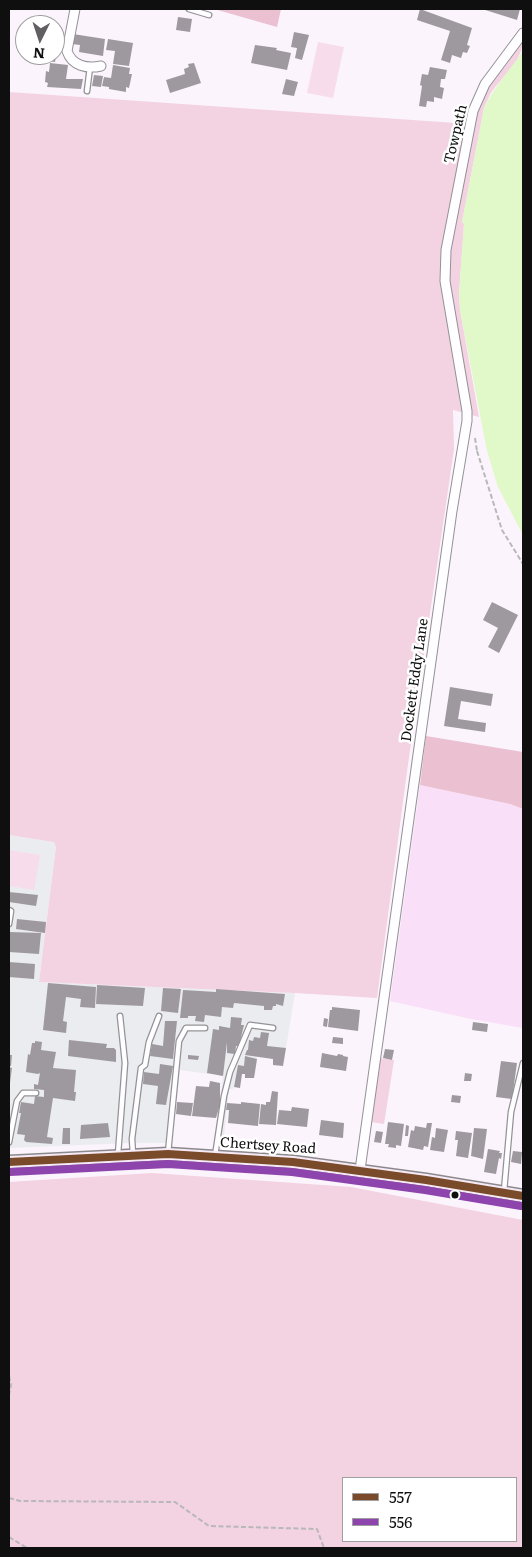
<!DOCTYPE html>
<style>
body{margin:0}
#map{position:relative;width:532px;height:1557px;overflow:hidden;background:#fbf4fc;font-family:Literata,serif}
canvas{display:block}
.frame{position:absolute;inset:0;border:10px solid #0f0f0f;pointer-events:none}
.legend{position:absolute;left:342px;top:1477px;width:175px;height:65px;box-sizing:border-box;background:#fff;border:1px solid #9f9f9f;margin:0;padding:6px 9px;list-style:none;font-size:15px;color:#0f0f0f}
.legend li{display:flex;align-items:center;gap:10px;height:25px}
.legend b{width:25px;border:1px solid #9f9f9f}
.north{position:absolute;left:15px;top:15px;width:50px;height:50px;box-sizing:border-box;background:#fff;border:1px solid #9f9f9f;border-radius:50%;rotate:184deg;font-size:14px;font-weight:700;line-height:20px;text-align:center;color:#0f0f0f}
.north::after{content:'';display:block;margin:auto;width:18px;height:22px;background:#625f62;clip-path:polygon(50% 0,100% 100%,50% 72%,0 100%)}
</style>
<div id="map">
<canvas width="532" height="1557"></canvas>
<div class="frame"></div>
<ul class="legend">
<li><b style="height:6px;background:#7a4b2a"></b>557</li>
<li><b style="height:6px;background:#8e44ad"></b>556</li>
</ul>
<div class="north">N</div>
</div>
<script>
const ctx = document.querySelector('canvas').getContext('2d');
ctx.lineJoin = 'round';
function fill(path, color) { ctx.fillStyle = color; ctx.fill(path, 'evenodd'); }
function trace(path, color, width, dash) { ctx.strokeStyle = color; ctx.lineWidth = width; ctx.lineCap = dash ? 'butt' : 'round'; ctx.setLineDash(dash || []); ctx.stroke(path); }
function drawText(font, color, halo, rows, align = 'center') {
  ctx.font = font + ' Literata,serif'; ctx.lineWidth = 5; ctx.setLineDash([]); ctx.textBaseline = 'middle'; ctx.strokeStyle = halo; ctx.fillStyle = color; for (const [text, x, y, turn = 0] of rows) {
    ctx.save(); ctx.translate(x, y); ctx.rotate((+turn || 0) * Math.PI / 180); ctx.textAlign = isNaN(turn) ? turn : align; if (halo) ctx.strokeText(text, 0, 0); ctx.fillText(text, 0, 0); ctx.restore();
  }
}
fill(new Path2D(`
 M9 835 54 842 56 847 39 982 295 993 284 1060 257 1057 255 1075 237 1073 233 1089H229L223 1145H215L223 1076 180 1070 171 1143H128L9 1148Z`), '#eaecef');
fill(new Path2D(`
 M420 785 510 804 523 809V1028L471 1019 390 1001Z`), '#f9dff8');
fill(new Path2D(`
 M523 39C523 60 505 74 493 90 489 95 487 102 484 108L462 222 464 224 459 294 460 310 479 417 453 410 454 449 408 764 377 998 295 993 39 982 56 847 54 842 9 835V92L470 124 484 93 507 64Z
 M379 1058 394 1060 384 1124 371 1122Z
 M152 1173 351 1187 523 1220V1548H9V1182ZM516 1478V1541H343V1478Z`), '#f3d2e2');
fill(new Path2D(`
 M214 9H281L277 27Z
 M426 736 523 752V809L510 804 420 785Z`), '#ebc0d1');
fill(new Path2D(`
 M318 42 344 47 333 98 307 93Z
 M9 850 40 855 34 890 9 886Z`), '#f7ddec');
fill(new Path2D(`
 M523 51V535L498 487 487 451 460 310 459 294 464 224 462 222 484 108C494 87 510 70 523 51Z`), '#e1f8c8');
fill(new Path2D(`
 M420 9 472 28 467 45 470 46 467 53 463 52 461 58 452 55 450 63 441 60 450 31 417 20Z
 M482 9H520L517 20Z
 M178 17 192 19 190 32 176 30Z
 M294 32 309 35 302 60 295 58 297 48 291 47Z
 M73 34 105 39 103 56 79 52 80 45 72 44Z
 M55 37 59 38 55 62 38 59 39 55H55Z
 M108 39 133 43 129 66 113 64 115 51 106 50Z
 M255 45 277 48 276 50 291 53 287 70 251 63Z
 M50 63 68 65 66 79H83L81 89 47 87 48 83 45 82 46 71 49 72Z
 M194 63 201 83 170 93 166 80 185 74 184 69 189 67 188 64Z
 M113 65 130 68 129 74H132L129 88 126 87V92L109 89V87L102 86 104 77 111 78Z
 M430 67 447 70 445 79H441L440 87 444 88 442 99 434 97V102L427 101 426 107 419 106 422 86 420 85 422 74 428 75Z
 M94 75 103 76 101 87 92 86Z
 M286 79 298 82 294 96 282 94Z
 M492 602 518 615 499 653 488 647 498 628 483 620Z
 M450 687 493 694 491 706 461 701 458 719 486 723 485 732 444 726Z
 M9 892 38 895 36 906 9 902Z
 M17 919 46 922 45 933 16 929Z
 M10 932 41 933 39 954 9 952Z
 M9 962 35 964 34 979 9 977Z
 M48 983 96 987 95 1008 80 1007 81 999 66 997 63 1021 67 1022 66 1033 43 1030Z
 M97 985 145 988 143 1006 96 1004Z
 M163 988 181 989 178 1013 161 1011Z
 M216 989 285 994 283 1006 276 1004V1006H273L272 1010H264V1006L234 1003 233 1008 222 1007 221 1017 205 1015 204 1022 195 1021 196 1016H188V1018H180L183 990 216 992Z
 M332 1007 360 1010 358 1031 328 1027 330 1010H332Z
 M231 1017 242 1018 241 1025H244L239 1046H236L235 1054 227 1053V1042L223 1076 207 1073 213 1029 219 1030V1026L230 1028Z
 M324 1018 328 1019 327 1027 323 1026Z
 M165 1021H177L173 1059 150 1056 152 1044 163 1046Z
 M473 1022 488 1024 487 1032 472 1030Z
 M261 1032 269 1033 267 1046 286 1048 283 1066 273 1065V1059L245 1055 247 1050H248L249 1040 253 1041 254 1037 260 1038Z
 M333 1037 343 1038V1044L332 1043Z
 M69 1040 107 1044 106 1048H114L116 1050V1062L68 1056Z
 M35 1041 42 1042 41 1050 56 1052 53 1068 76 1070 74 1092H76L75 1101 53 1098 47 1137 53 1138 52 1144 26 1142 24 1140 25 1135 17 1134 21 1113H19L21 1102 34 1104 35 1096 44 1097V1090L34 1089V1084L38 1085 40 1073 38 1074 26 1072 28 1054 30 1055 32 1043H35Z
 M385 1049 394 1050 392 1060 383 1058Z
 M322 1053 337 1056 338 1054 343 1055V1056L348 1057 346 1071 320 1067Z
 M9 1055H12L11 1066H9Z
 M188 1055 199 1056 198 1060 188 1059Z
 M245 1056 257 1059 254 1078H245V1074H242L240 1088 234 1087 238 1065 244 1066Z
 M501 1061 517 1063 512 1099 496 1097Z
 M160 1064 173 1066 166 1105 156 1104 158 1086 143 1084 144 1072 159 1074Z
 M9 1067 12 1068 10 1083 9 1082Z
 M465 1073 472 1074 471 1081H464Z
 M210 1081 220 1083V1105L216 1118 192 1116 196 1086 209 1087Z
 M272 1091 278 1092 276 1125 259 1124 261 1104 266 1105V1102H270Z
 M452 1095 461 1096 460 1103 451 1102Z
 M177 1102 193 1103 191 1116 176 1114Z
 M241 1102 260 1104 258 1126 228 1123 229 1110H226L227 1103 241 1104Z
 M292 1107 309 1109 307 1127 277 1124 279 1110 291 1111Z
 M321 1120 344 1123 343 1138 319 1135Z
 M388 1122 404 1124 401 1146 396 1145V1148L388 1147 389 1144H385Z
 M108 1123 110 1137 80 1139 81 1125Z
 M427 1123H432L428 1147 424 1146 423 1150 408 1147 411 1130 414 1131 415 1126 426 1128Z
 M406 1125 409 1126 408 1136H405Z
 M63 1128H70V1144H62Z
 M436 1128 448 1130 444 1152 430 1150 432 1137 435 1138Z
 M474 1128 487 1129 483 1159 471 1156Z
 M376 1131 383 1132 381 1143 374 1142Z
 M456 1131 472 1133 468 1158 456 1156 458 1140H455Z
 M488 1149 500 1151 499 1153H502L501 1159 499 1158 496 1174 484 1172Z
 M513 1151 522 1152 521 1164 511 1162Z`), '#9e999f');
const lane = new Path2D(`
 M189 9 209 15
 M87 91 90 67
 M9 910 11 911 9 924
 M9 1142 17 1101 23 1093H36
 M168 1153 179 1041 186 1028H205
 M118 1154 125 1063 120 1016
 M133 1154 132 1139 141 1068 145 1065 149 1042 159 1016
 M215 1156 224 1096 230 1072 250 1025 273 1028
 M504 1191 511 1112 523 1063`);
const street = new Path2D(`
 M75 9 67 51C72 66 87 69 101 66
 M360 1170 452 511 467 421V411L445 281 446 250 473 111 485 84 523 33`);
const secondary = new Path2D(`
 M9 1162 168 1154 293 1162 426 1180 523 1196`);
trace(lane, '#959296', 7);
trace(street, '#959296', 11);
trace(secondary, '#8c898c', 15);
trace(new Path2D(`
 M475 438 477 451
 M477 451 502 530 523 564
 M9 1376 11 1385 9 1395
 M9 1498 20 1501 175 1502 209 1526 317 1529 324 1548
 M9 1537 27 1548`), '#b9b8b9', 2, [5, 2.5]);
trace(lane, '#fefdff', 4.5);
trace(street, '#fefdff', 9);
trace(secondary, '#f5eaf5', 12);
trace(new Path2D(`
 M9 1162 168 1154 293 1162 426 1180 523 1196`), '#7a4b2a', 8);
trace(new Path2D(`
 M10 1172 168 1164 292 1172 425 1190 521 1206`), '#8e44ad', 8);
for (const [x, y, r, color] of [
 [455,1195,4.5,"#0f0f0f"]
]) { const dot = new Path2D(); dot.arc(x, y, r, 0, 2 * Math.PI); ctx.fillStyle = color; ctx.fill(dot); trace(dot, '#fff', 2); }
drawText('14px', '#0f0f0f', '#fff', [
 ["Towpath",456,134,-77],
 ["Dockett Eddy Lane",415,680,-82],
 ["Chertsey Road",268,1146,4]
]);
</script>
